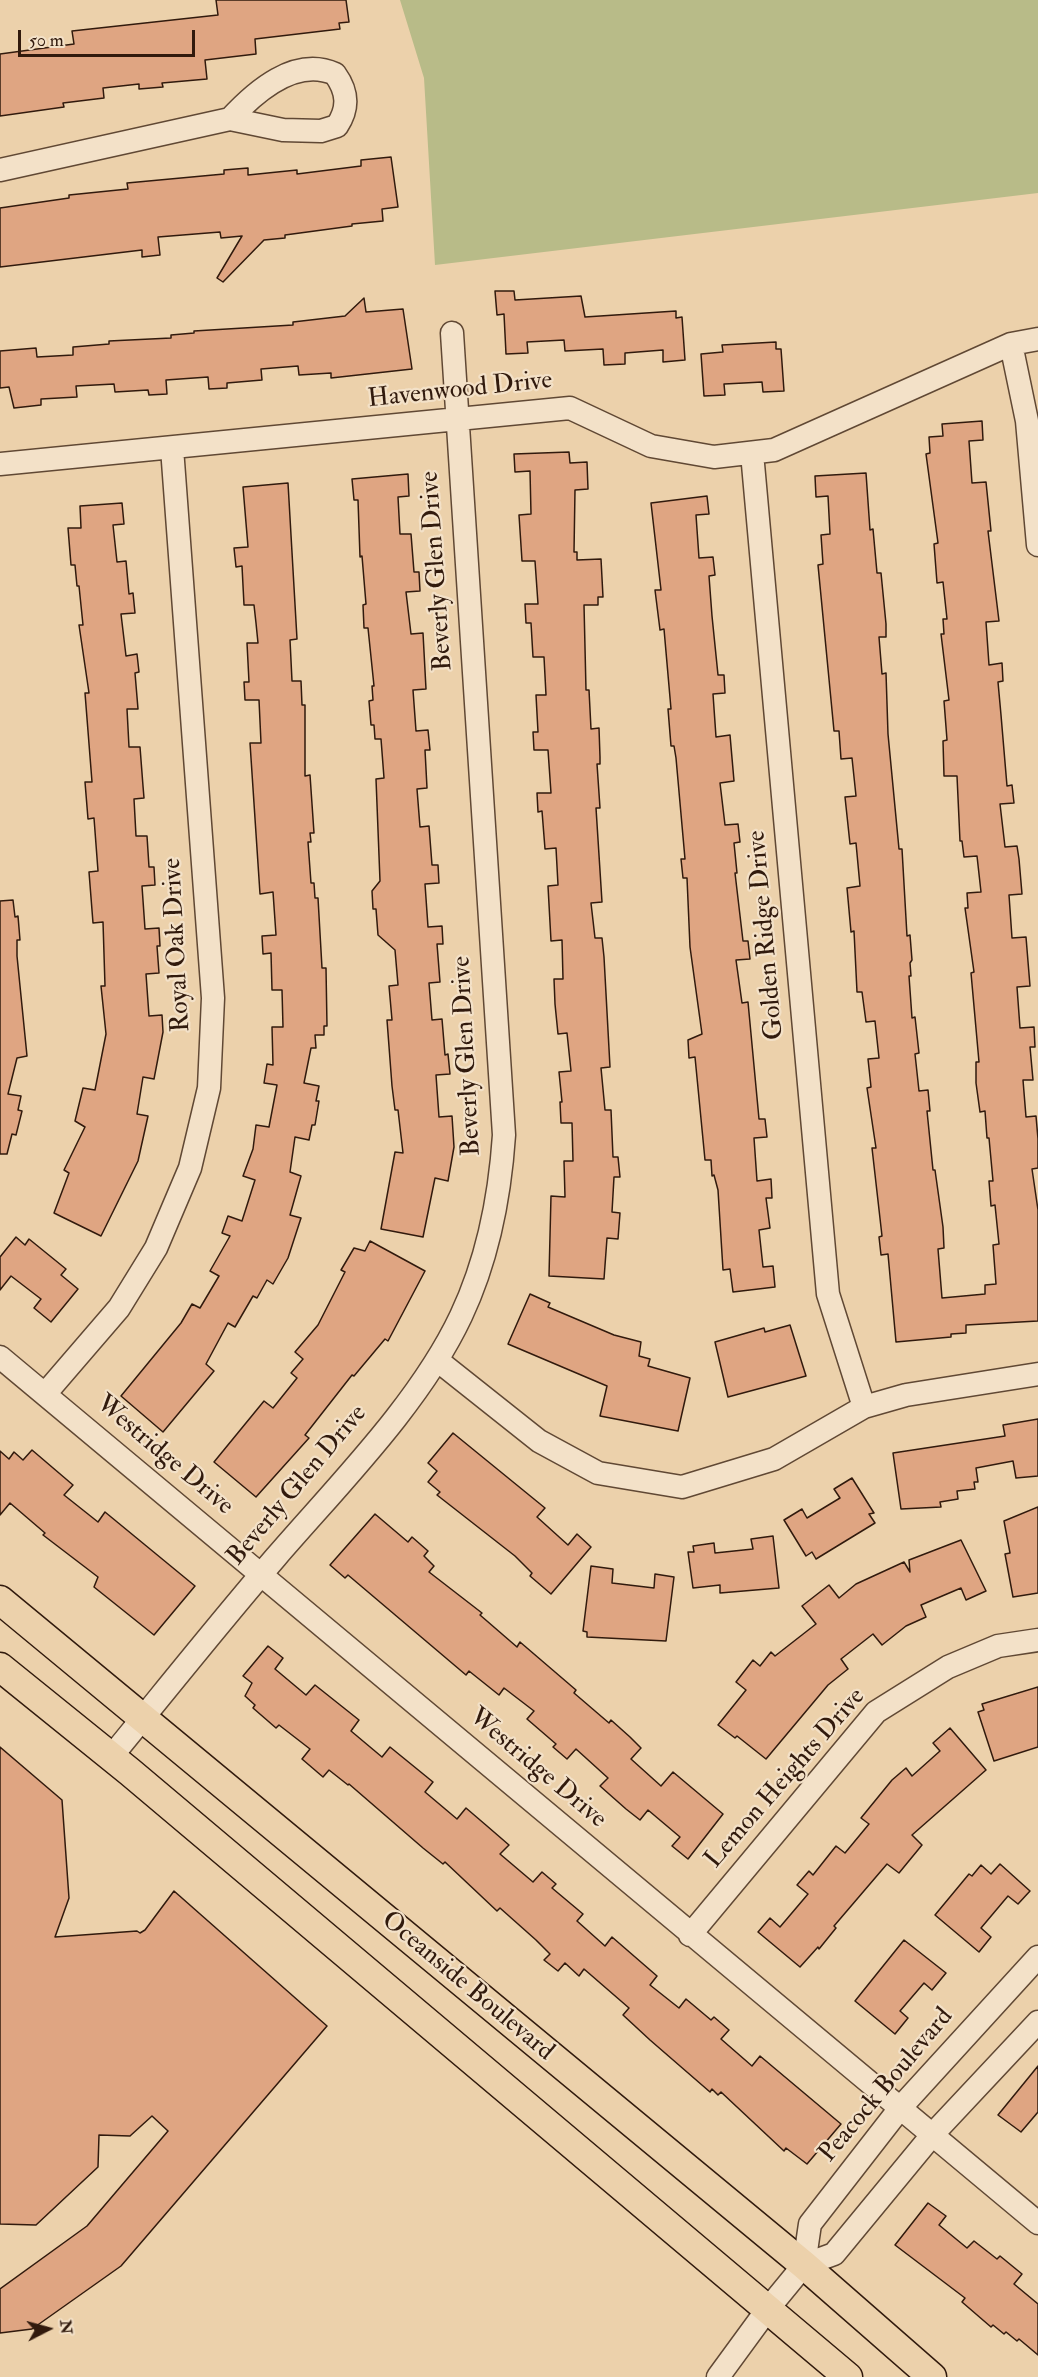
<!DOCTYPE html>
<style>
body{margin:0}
#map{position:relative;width:1038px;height:2377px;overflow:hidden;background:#ecd1ab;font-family:"IM FELL Double Pica",serif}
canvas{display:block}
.north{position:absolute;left:18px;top:2299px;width:60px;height:60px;-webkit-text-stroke:4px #f3e1c8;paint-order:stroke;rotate:84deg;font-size:16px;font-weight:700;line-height:24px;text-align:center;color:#311a0d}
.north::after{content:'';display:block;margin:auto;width:21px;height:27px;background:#311a0d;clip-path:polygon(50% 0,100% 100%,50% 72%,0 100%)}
.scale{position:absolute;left:18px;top:30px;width:177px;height:27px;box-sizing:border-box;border:3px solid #311a0d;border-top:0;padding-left:8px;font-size:18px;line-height:21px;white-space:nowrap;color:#311a0d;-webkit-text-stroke:4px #f3e1c8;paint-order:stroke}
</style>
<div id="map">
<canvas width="1038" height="2377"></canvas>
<div class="north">N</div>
<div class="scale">50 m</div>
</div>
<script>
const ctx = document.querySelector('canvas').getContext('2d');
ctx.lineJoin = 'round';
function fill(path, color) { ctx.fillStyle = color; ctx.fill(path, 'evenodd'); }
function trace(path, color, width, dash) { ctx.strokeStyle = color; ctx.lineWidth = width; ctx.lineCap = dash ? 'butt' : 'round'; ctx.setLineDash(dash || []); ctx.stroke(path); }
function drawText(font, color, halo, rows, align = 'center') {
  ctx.font = font + ' "IM FELL Double Pica",serif'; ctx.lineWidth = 4.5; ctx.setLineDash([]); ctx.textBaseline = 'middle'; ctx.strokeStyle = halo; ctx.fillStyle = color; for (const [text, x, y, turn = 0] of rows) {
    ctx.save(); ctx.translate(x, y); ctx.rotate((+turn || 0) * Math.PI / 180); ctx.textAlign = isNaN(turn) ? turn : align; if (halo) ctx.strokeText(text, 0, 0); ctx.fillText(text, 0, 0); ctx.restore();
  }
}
fill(new Path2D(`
 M400 0H1038V193L435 265 424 78Z`), '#b8bb88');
const building = new Path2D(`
 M216 0H346L349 22 339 23 340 29 255 39 256 54 205 60 207 79 162 83 163 87 139 89V84L103 88 104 98 63 103 64 107 0 116V54L74 44 72 31 218 15Z
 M391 157 398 207 382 209 383 221 352 224V226L285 235V238L264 240 223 282 217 278 242 236 221 238 220 232 158 237 160 255 142 257V250L0 267V208L69 198V195L128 189 127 183 224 174V170L248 168V175L297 170V174L361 166V160Z
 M495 291H514L515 300 581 296 585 317 676 311V318L682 317 685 360 663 362V350L625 353V364L604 365 603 349 565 351 564 340 527 342 528 353 506 354 504 314 497 315Z
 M364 298 366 312 403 309 412 369 331 378V373L299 375 298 366 261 369 262 380 227 383V388L209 389 208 377 166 380 167 394 149 395 148 390 115 392 114 384 76 386 77 397 41 399V405L14 408 9 387 0 388V351L36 348 37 357 73 355V347L109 344V341L171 338V335L194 333V331L293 325V322L345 316Z
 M776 342V349H781L784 391 763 392 762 382 744 383 724 384 725 395 704 396 701 354 723 352 722 345Z
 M982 421 983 440 969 441 972 483 986 482 991 531H988L999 621 986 622 989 665 1002 663 1003 681 998 682 1001 715 1007 786 1012 785 1014 803 1000 804 1005 847 1017 846 1019 859 1022 894 1009 895 1012 938 1026 937 1030 986 1017 987 1020 1028 1034 1027 1035 1047H1030L1033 1080H1023L1026 1117 1036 1116 1038 1139V1168L1032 1169 1038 1210V1321L966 1325V1333L951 1334V1337L896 1342 888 1254 881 1255 879 1237 882 1236 872 1148H876L867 1088 871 1087 868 1059 879 1058 875 1021 866 1022 862 992H857L854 931 851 932 847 888 860 886 856 843 850 844 845 797 856 796 852 758 841 759 839 731H834L818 565 823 564 821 535 830 534 828 496 816 497 815 476 866 473 870 530 873 529 877 573H881L886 624V637H879L882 674 886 673 888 734 899 849H902L907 936 910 935 912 960 910 963 911 976H909L912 1018 915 1017 919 1053 915 1054 919 1091 928 1090 930 1111H927L933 1170H935L943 1227 944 1248 938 1249 942 1298 985 1294V1285L996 1284 993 1245 999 1244 995 1205 991 1206 989 1181H993L989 1138H987L985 1111 980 1112 976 1083V1062H979L971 973 974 972 965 908H968L967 893 981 892 977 856 964 857 962 841H960L957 776H944L943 741 947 740 944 701 949 700 941 634H944L943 619H947L943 582 937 583 934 544 938 543 926 454 930 453 929 437 943 436 942 424Z
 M569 452 570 463 587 462 588 489 575 490 574 552H577V560L601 559 603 597H598V605H584L586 690H589L591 729 599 728 600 757V764H597L600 808H596L602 902 591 903 595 938H602L604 957 610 1067 601 1068 605 1110H611L613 1157H618L620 1177H614L612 1212 620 1213 618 1239 607 1238 604 1279 549 1276 551 1196 565 1197 564 1161H573L572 1123H561L560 1102H562L559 1072 571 1071 567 1033 558 1034 555 1004 554 979H563L562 940 551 941 548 886 558 885 556 848 545 849 542 811 538 812 537 793H551L548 750H534L533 732H538L536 695H546L544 657H533L531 623H526L525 604H538L535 561H522L519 515 531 514 530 471 515 472 514 454Z
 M408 474 409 496 398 497 400 534H411L414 572H419L420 591 406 592 411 634 423 633 426 689 413 690 416 731 428 730 430 750H425L427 788 417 789 420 827 429 826 432 865H438L439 883 425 884 428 927 442 926 443 944H437L440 982 429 983 432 1020 442 1019 445 1055 448 1054 450 1074 436 1075 439 1117 452 1116 454 1147 448 1181 435 1178 423 1237 381 1229 395 1152 403 1153 398 1110H395L392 1086 387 1020H392L389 986 398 985 395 950 378 935 376 909H373L372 891 380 881 376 779 384 778 381 739H375L374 725H371L369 701 373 700 372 686H374L368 628H364L363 605 366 604 362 556 360 557 358 500H354L352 479Z
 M288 483 297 639 290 640 292 681H301L302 705H305V776L310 775 314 833H310L311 842H308L311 883H314L315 898H318L322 968H326L327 1026H324V1035H315L316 1048H311L304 1083 319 1086 316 1101H319L315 1125H312L309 1140 295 1137 290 1172 301 1176 290 1215 301 1218 288 1258 273 1284 267 1280 257 1298 253 1296 235 1327 228 1323 206 1364 214 1371 163 1432 121 1396 181 1323 192 1304 200 1308 219 1276 210 1271 230 1236 222 1233 228 1216 242 1221 255 1180 243 1176 253 1149 256 1125 269 1127 277 1085 264 1083 267 1064 273 1065 272 1027H283L282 990H272L271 953 263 954 262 936 276 935 273 892 260 894 250 743H261L259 700H245L244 682H249L247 643H258L256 623 254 605H244L242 566 236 567 234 548 248 547 243 487Z
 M707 496 709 514 696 515 699 558 713 557 715 575 709 576 712 616 718 675H724L725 693 713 694 716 737 730 735 734 781 720 783 725 825 738 824 740 842 734 843 737 873H735L743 941H748L750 959 736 960 742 1003 748 1002 759 1119H765L767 1137 754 1138 757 1181 771 1179 772 1198H766L770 1228 759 1230 763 1267 773 1266 775 1287 733 1292 730 1269 723 1270 718 1190 714 1175 712 1176 711 1160H705L695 1057 689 1058 688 1040 702 1034 690 947 687 878H683L681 859H685L676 758 674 746H671L668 709H671L664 629 660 630 655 590H661L651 503Z
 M122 503 124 524 113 525 117 562 126 561 129 594 133 593 135 613 121 614 126 656 137 654 139 672 135 673 138 709H127L129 747H140L143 786 144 798 134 799 136 836H147L149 867H154L155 885 142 886 145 929 159 928 160 946H157L159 973 146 974 149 1016 162 1015 163 1032 154 1079 143 1077 137 1114 148 1116 138 1161 101 1236 54 1213 69 1173 64 1170 85 1127 75 1121 83 1088 95 1090 106 1034 101 986H105L103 922 93 923 89 872 98 871 94 818 88 819 85 782H92L85 693H89L79 625H83L79 586H77L75 565H71L68 528H81L80 506Z
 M13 900 15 917 18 916 20 940H17V956L27 1056 17 1058 8 1094 21 1096 18 1110 22 1111 16 1135 12 1134 7 1154H0V901Z
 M16 1237 25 1245 29 1239 66 1269 61 1275 78 1289 51 1322 34 1308 41 1299 11 1276 0 1290V1257Z
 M370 1241 425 1271 388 1341 385 1339 354 1376 352 1375 305 1435 309 1438 256 1497 214 1462 264 1401 273 1408 297 1378 291 1373 303 1359 295 1352 318 1325 345 1272 341 1270 354 1248 365 1251Z
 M530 1294 550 1303 548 1307 614 1335 641 1342 639 1356 650 1359 648 1366 690 1378 678 1431 600 1416 607 1386 508 1344Z
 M790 1325 806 1376 728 1397 715 1342 764 1328 765 1332Z
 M1038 1419V1476L1016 1478 1013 1461 976 1468 978 1482H974L975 1489 957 1491 958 1499 940 1502 941 1507 901 1509 893 1453 1005 1436 1003 1425Z
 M453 1433 545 1508 537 1517 568 1545 577 1534 591 1547 551 1594 530 1576 532 1573 515 1556 437 1495 440 1492 428 1482 437 1471 428 1463Z
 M32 1450 73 1485 64 1495 98 1522 105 1512 195 1586 154 1635 94 1587 98 1577 43 1535 45 1533 10 1503 0 1515V1451L9 1459 14 1452 23 1460Z
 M852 1478 874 1513 869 1514 875 1523 816 1559 812 1552 806 1556 784 1520 802 1509 807 1518 840 1498 834 1489Z
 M1038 1507V1593L1013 1597 1005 1554 1010 1553 1004 1521Z
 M375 1514 408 1542 412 1537 428 1551 424 1556 434 1566 429 1572 482 1613 480 1615 517 1647 520 1642 576 1690 574 1693 609 1723 611 1720 630 1737 641 1748 631 1759 661 1786 673 1772 723 1814 688 1859 672 1846 680 1837 648 1810 640 1820 626 1809 600 1786 608 1778 576 1749 567 1759 553 1747 556 1744 527 1719 534 1711 504 1688 499 1695 469 1671 466 1675 348 1575 345 1578 330 1565Z
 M773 1536 779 1588 720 1593V1585L693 1588 688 1552H694L693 1546 714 1543 715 1553 753 1549 751 1539Z
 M961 1540 986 1591 966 1600 961 1588 921 1605 926 1617 906 1626 882 1645 873 1634 841 1659 848 1669 828 1685 766 1759 737 1736 735 1738 718 1725 746 1690 736 1682 753 1660 760 1666 771 1652 775 1656 816 1624 802 1606 829 1585 839 1598 856 1584 904 1562 910 1572 909 1560Z
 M591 1566 613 1569 612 1583 654 1588 655 1574 674 1577 666 1641 587 1637V1632L583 1631Z
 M268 1646 283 1658 275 1669 306 1695 315 1685 359 1720 351 1731 382 1757 390 1747 433 1782 425 1792 457 1819 466 1808 487 1826 509 1845 500 1854 533 1882 542 1872 556 1884 552 1888 583 1914 577 1921 605 1946 612 1937 657 1976 650 1985 679 2008 686 1999 711 2020 714 2017 729 2030 721 2039 752 2066 760 2056 841 2124 807 2164 786 2148 784 2151 721 2092 718 2095 712 2089 710 2092 650 2040 623 2015 629 2008 584 1969 579 1976 565 1963 558 1971 544 1960 550 1954 536 1940 500 1908 497 1911 445 1862 443 1864 423 1848 349 1784 348 1785 329 1770 323 1777 302 1759 310 1749 279 1725 276 1728 253 1708 255 1705 245 1696 252 1683 243 1676Z
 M1038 1687V1747L994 1761 978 1712 984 1710 982 1704Z
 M950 1728 986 1770 912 1835 922 1845 899 1873 887 1864 834 1926 836 1928 819 1949 818 1947 800 1967 758 1932 770 1918 780 1927 808 1894 797 1885 809 1871 813 1875 836 1846 845 1853 869 1824 861 1818 892 1780 906 1768 912 1776 940 1751 933 1743Z
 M0 1747 62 1800 69 1898 55 1937 137 1931 140 1933 145 1930 174 1891 327 2026 121 2266 32 2329 0 2333V2289L87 2226 168 2131 152 2116 130 2136 99 2135 98 2167 36 2225 0 2224Z
 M1000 1864 1030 1891 1018 1904 1008 1896 981 1928 991 1937 979 1952 935 1915 969 1874 972 1876 981 1865 991 1874Z
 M904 1940 946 1973 932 1990 924 1983 900 2011 908 2018 895 2034 855 2001Z
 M1038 2066V2112L1021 2132 998 2115Z
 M928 2203 946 2216 939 2225 967 2248 974 2241 997 2259 1000 2256 1022 2274 1014 2284 1038 2304V2355L1019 2339 1017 2341 1006 2332 1004 2334 993 2325 991 2327 962 2302 965 2298 895 2245Z`);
fill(building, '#dfa582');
trace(building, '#311a0d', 1.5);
const minor = new Path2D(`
 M0 170 230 119 283 130 321 131 337 126C349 108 348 92 335 74 295 56 255 92 230 119
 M1011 344 1027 421 1038 545
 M752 453 828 1294 864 1407
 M0 464 570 408 651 446 714 457 774 450 1011 344 1038 339
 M0 1357 1038 2223
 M437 1360 539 1441 598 1473 682 1487 774 1459 864 1407 906 1395 1038 1374
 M45 1394 119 1308 156 1248 190 1168 209 1088 213 998 172 448
 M111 1757C166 1690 220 1622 276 1557 339 1484 420 1403 461 1316 487 1261 500 1195 504 1135L452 333
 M690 1935 876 1712 948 1667 998 1646 1038 1640
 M804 2265 810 2224 901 2107 1038 1957
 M718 2377 767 2310 804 2265 834 2254 933 2134 1038 2022`);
const major = new Path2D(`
 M0 1600 804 2265 932 2377
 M0 1667 130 1772 848 2377`);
trace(minor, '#604834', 25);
trace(major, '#311a0d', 31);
trace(minor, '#f3e1c8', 22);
trace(major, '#ecd1ab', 28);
drawText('26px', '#311a0d', '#f3e1c8', [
 ["Havenwood Drive",460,391,-6],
 ["Beverly Glen Drive",438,571,-94],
 ["Golden Ridge Drive",767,935,-95],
 ["Royal Oak Drive",178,945,-93],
 ["Beverly Glen Drive",468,1056,-93],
 ["Westridge Drive",164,1456,40],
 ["Beverly Glen Drive",298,1486,-50],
 ["Westridge Drive",537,1769,40],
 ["Lemon Heights Drive",786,1779,-49],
 ["Oceanside Boulevard",467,1987,40],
 ["Peacock Boulevard",887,2086,-50]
]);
</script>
